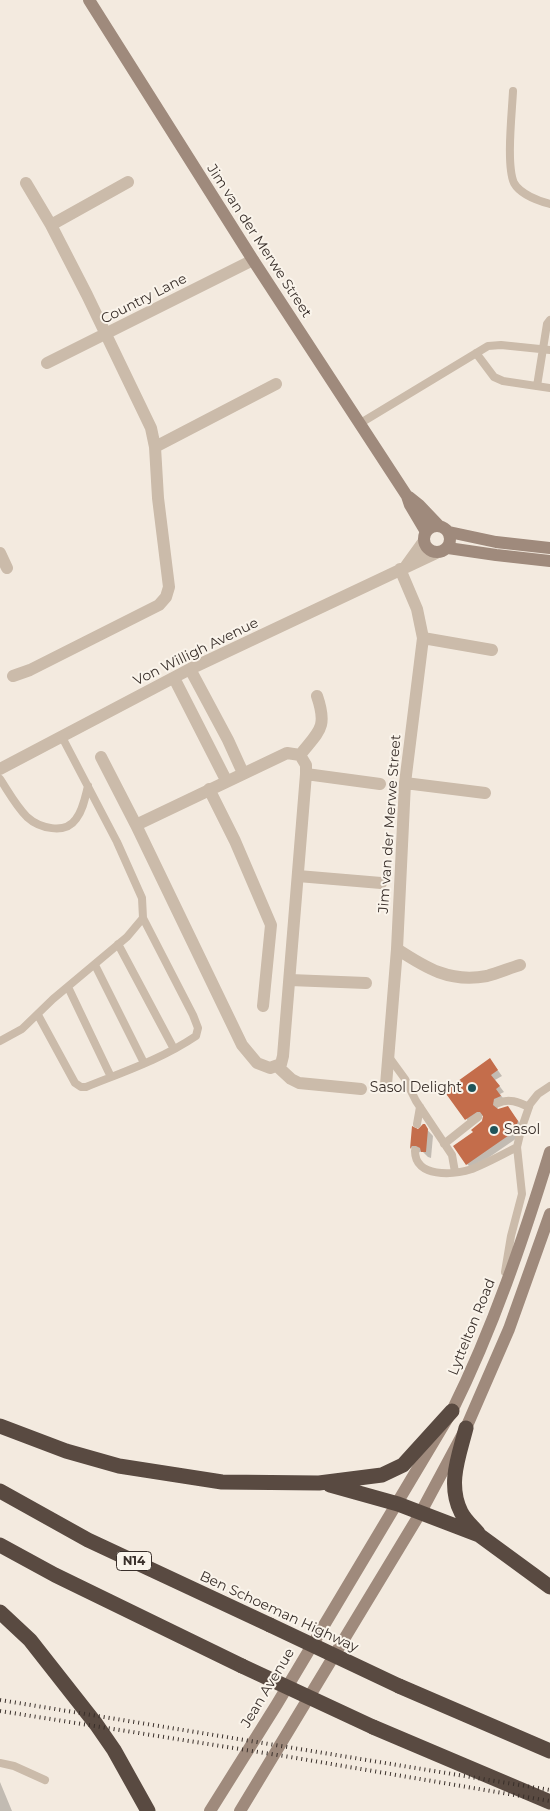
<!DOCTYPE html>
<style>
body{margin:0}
canvas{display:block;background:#f3eadf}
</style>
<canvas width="550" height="1811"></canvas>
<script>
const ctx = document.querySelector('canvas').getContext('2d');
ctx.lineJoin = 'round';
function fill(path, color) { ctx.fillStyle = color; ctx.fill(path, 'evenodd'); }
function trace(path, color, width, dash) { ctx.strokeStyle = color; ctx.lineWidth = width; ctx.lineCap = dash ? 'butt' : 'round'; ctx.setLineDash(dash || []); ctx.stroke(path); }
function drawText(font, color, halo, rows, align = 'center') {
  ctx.font = font + ' Montserrat,sans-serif'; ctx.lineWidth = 4; ctx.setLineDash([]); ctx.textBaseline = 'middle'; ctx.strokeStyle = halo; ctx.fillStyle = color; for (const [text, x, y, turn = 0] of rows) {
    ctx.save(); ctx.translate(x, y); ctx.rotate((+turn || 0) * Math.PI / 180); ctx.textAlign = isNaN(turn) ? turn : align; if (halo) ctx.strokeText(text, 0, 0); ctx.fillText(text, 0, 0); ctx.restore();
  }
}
fill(new Path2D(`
 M494 1065 502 1076 495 1080 504 1092 500 1094 505 1101 499 1104 497 1110 508 1108 523 1127 520 1136 472 1169 467 1164 484 1116H482L471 1125 446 1091Z
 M424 1126 433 1136 431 1158 428 1157 422 1151 416 1154 411 1148 413 1128 419 1131Z
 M0 1782 12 1811H0Z`), '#0003');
fill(new Path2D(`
 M490 1058 498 1070 491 1075 500 1086 496 1089 501 1096 494 1099 493 1105 498 1109 508 1106 518 1121 515 1131 466 1165 453 1146 473 1132 471 1130 482 1121 483 1116 480 1112H477L465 1120 444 1091Z
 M423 1124H425L428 1129 426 1152H421L420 1148 416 1146H412L410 1149 412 1126 418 1129Z`), '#c46d4b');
trace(new Path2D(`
 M513 91C512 113 506 165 514 183 520 194 539 201 550 204
 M476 353 494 377 503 381 550 388
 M537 386 547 324 550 320
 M359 424 488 346 501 345 550 350
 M0 779C8 791 16 806 27 817 39 828 65 835 76 819 83 810 85 798 88 786
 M118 944 174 1049
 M95 965 144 1063
 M68 987 111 1077
 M38 1015 75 1083 81 1087H86C123 1072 162 1059 196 1036L198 1028 193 1015 143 918
 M0 1041 22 1029 53 999 127 937 143 918 142 898 117 842 62 737
 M389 1057 405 1079 416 1101 452 1155 455 1172
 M498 1103C509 1098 518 1102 529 1107
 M417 1124 420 1107
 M444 1144 478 1117
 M415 1151C415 1178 453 1175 472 1169 487 1163 502 1155 517 1147
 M505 1272 511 1236 522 1194 517 1147 521 1130 530 1104 538 1094 550 1086
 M0 1763 14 1766 45 1780`), '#cbbbaa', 8);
trace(new Path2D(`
 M51 225 128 182
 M47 363 253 260
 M155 447 276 384
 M0 553 7 568
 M406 566 424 541
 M423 638 492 650
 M190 669 228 740 243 773
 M13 676 30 670 159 605 166 597 169 587 158 498 155 447 151 428 87 295 51 225 26 183
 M174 678 226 780
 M287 753 300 755 306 765V774L283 1056 281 1064 270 1068 257 1063 242 1045 136 825Z
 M300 755C319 731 328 728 317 696
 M101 757 136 825
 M0 769 190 669 436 553
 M306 774 380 784
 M405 783 485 793
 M209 789 235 841 271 925 263 1006
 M298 876 381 883
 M397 949C426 968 450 983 487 976 498 973 510 968 520 965
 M290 980 366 983
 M277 1066 291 1079 299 1083 361 1089
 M386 1085 397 949 405 783 423 638 417 609 400 569`), '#cbbbaa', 12);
trace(new Path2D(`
 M89 0 253 260 407 496 410 505 426 532
 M409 497 419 505 439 526
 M424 539a13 13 0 1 1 26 0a13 13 0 1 1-26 0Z
 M449 532 496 542 550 548
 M448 548 496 555 550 561
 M210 1811 277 1704 452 1411C493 1328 523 1240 550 1152
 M240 1811 421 1512 466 1428 509 1329 550 1214`), '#9f8a7c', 12);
trace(new Path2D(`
 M0 1426 66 1451 119 1466 222 1482 319 1483 382 1475 403 1465 452 1411
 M466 1428C459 1456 447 1484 461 1512 464 1519 472 1526 478 1533
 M330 1485 398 1504 479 1535 550 1587
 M0 1491 88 1540 270 1625
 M0 1545 55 1575 242 1666
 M0 1612 30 1640 96 1724 114 1750 148 1811
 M399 1686 550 1751
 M373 1727 550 1802`), '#594a41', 15);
trace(new Path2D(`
 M0 1700 550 1790
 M0 1711 290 1757 550 1801`), '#392f2a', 4, [1, 4]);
trace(new Path2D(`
 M270 1625 399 1686
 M242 1666 373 1727`), '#594a41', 15);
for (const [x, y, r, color] of [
 [472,1088,5,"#1f545a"],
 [494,1130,5,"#1f545a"]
]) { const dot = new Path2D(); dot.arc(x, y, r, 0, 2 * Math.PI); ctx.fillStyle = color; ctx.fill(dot); trace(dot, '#faf4eb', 2); }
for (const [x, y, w] of [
 [134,1561,35]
]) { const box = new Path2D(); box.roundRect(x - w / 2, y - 9.5, w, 19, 4); ctx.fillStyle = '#faf4eb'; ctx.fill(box); trace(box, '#392f2a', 1); }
drawText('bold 12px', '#392f2a', null, [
 ["N14",134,1561]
]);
drawText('14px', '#392f2a', '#faf4eb', [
 ["Jim van der Merwe Street",259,241,57],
 ["Country Lane",144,299,-27],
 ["Von Willigh Avenue",196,652,-26],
 ["Jim van der Merwe Street",390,824,-86],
 ["Lyttelton Road",472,1327,-68],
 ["Ben Schoeman Highway",279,1612,25],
 ["Jean Avenue",268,1688,-59]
]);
drawText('14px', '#392f2a', '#faf4eb', [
 ["Sasol Delight",462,1088],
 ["Sasol",504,1130,"left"]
], 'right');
</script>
